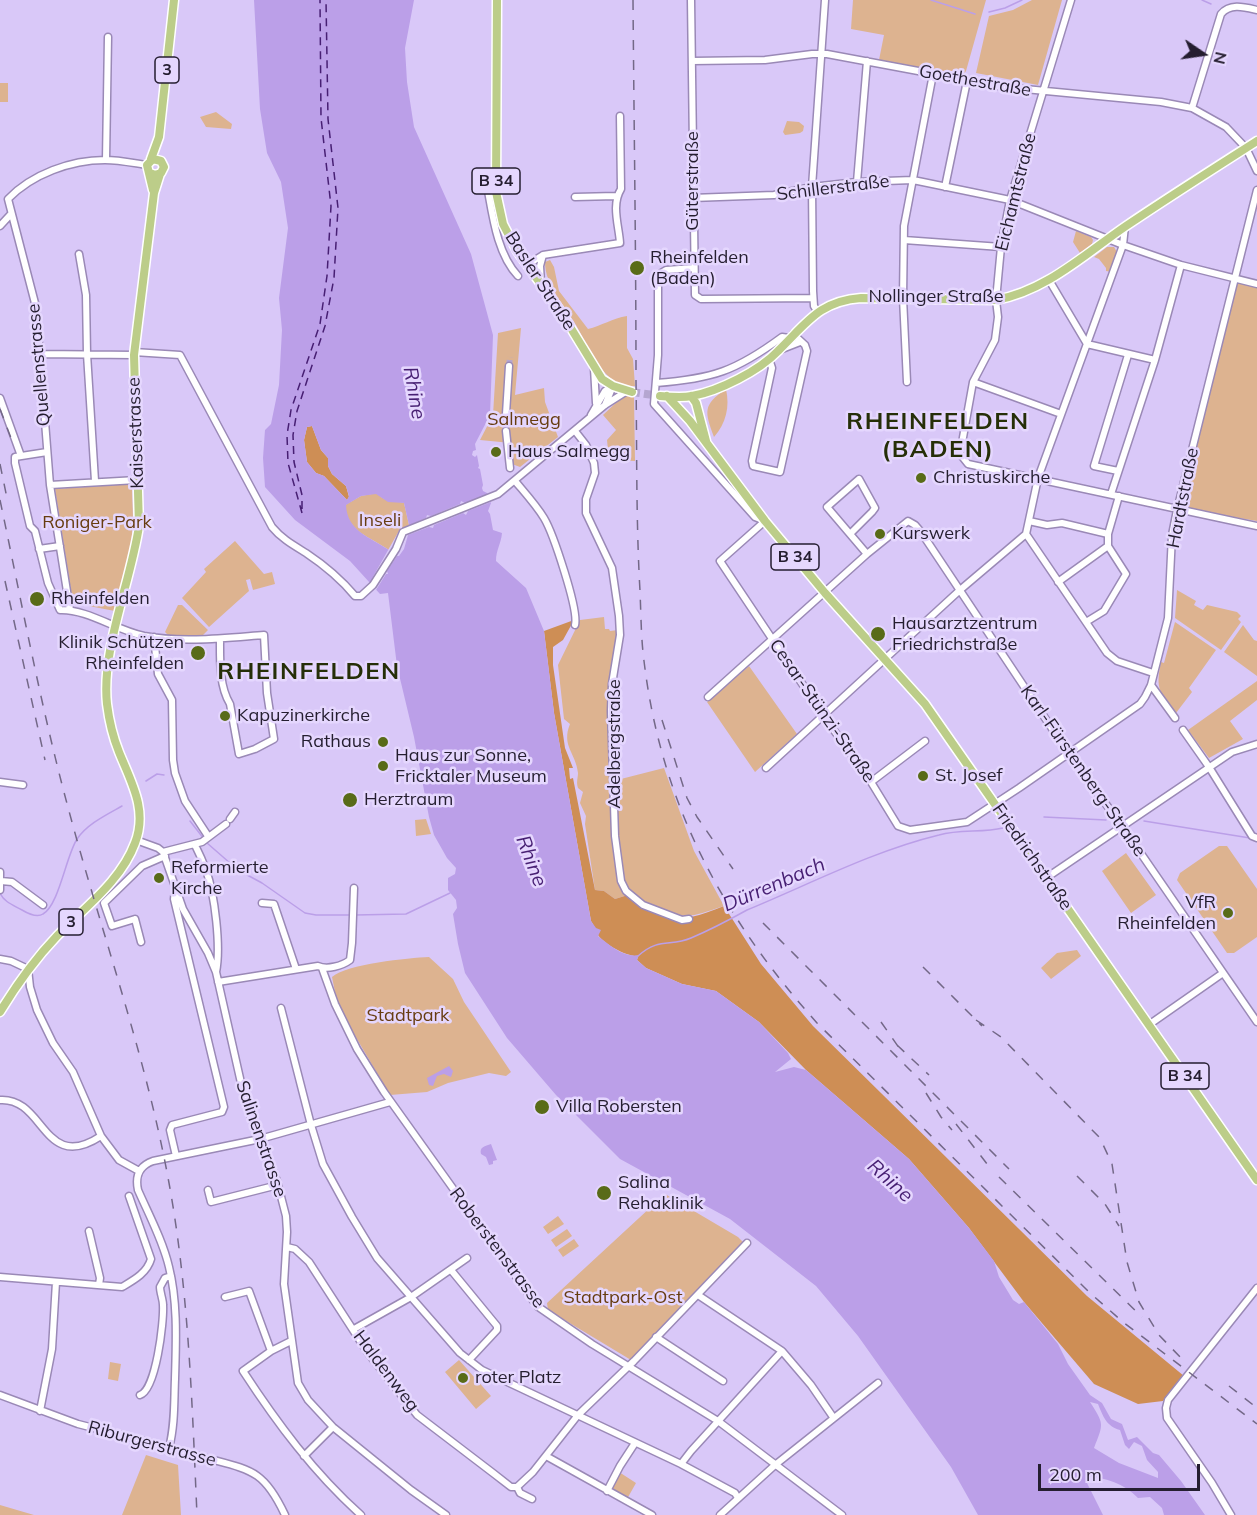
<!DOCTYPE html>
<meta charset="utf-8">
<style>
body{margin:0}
#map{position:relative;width:1257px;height:1515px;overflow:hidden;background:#d9c8f8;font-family:Mulish,sans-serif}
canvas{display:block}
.north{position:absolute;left:1173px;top:24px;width:60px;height:60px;-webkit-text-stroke:4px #e5d7fe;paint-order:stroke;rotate:103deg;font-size:16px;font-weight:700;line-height:24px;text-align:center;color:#251e30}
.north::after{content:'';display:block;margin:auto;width:21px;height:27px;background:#251e30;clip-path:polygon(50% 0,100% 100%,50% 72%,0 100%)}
.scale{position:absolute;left:1038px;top:1464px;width:162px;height:27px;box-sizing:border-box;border:3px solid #251e30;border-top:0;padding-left:8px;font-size:18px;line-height:21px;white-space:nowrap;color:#251e30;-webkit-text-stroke:4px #e5d7fe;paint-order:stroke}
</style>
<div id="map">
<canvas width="1257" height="1515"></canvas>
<div class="north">N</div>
<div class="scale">200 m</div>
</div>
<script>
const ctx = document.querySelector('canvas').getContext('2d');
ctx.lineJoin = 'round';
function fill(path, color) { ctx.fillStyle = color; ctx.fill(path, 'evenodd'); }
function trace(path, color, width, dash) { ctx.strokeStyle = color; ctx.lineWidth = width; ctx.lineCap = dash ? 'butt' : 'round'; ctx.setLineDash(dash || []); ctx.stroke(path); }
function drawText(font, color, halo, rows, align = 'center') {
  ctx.font = font + ' Mulish,sans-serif'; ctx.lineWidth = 5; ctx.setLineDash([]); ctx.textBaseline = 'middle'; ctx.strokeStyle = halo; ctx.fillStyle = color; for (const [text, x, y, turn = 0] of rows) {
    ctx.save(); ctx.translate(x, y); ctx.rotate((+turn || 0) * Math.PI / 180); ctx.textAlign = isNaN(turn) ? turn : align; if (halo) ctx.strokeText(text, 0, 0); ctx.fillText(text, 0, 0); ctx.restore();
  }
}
fill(new Path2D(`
 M853 0H986L966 71 963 75 958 76 879 60 884 35 851 29Z
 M1032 0H1062L1038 85 976 73 989 16 1013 10Z
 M0 83H8V102H0Z
 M216 112 232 124 231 129 206 127 200 117Z
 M787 121 799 122 804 126 803 131 800 133 785 135 783 132Z
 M1076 231 1091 237 1093 240 1092 244 1080 253 1073 242Z
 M1107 247H1114L1117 252 1112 272 1106 271V268L1099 259 1094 257Z
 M550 260 554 267 559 291 588 329C601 326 613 318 627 316V348L633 359 635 386C626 387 616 384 609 377 594 363 586 343 576 325 565 306 545 286 545 262Z
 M1236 283 1257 286V521L1180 508Z
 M521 328 515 395 544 388 545 402 558 437 520 467 512 464 511 443 480 440 493 415 498 333Z
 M726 389C730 407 726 423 714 437 705 412 702 405 726 389Z
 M629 395 634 397 635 461 609 460 607 440 616 430 603 415 621 398Z
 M132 484 133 519 131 549 115 611 73 603 55 489Z
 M377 493C386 503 393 500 404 503L409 525 389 550C369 536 347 532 345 505L361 496Z
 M235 541 264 574 272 572 275 584 253 590 250 579 246 580 249 591 209 627 182 598 206 572 204 569Z
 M1177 590 1196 601 1194 605 1203 610 1207 605 1237 612 1241 616 1238 619 1241 622 1221 650 1175 618Z
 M178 605H182L208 630 203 635H168L165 632Z
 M604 617 605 629H609L610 631 618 630 609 687 614 848 628 895 615 899 604 891 595 890 585 824 586 816 580 803 583 792 578 788C576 782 578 778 578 773 576 753 561 746 570 724L564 719 558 665 580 620Z
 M1175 622 1216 650 1189 688 1192 692 1176 713C1160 691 1155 691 1161 662L1164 663Z
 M1243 625 1254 640 1257 641V676L1224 652Z
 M749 666 797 734 755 772 707 702Z
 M1257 681V700L1230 721 1243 739 1209 758 1188 730Z
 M664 768 694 851 724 906C693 916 689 920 657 909 648 906 636 900 630 893 613 875 617 805 617 780Z
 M426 819 431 834 416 836 415 820Z
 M1219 846H1227L1257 889V937L1234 953H1227L1177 880 1180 873Z
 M1126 853 1156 895 1131 913 1102 871Z
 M1077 950 1081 956 1051 979 1041 968 1057 953Z
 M429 957 453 979 464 1002 511 1072 506 1076 489 1073 448 1083 427 1092 390 1095 338 1007 332 977C346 964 409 958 429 957Z
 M665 1194 738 1237 744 1243 631 1360 548 1310 547 1303Z
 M558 1216 564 1224 548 1234 543 1227Z
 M567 1229 572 1236 556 1247 551 1240Z
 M574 1239 579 1246 563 1257 558 1250Z
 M459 1360 491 1396 476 1409 445 1372Z
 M110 1362 121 1364 118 1381 108 1379Z
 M146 1455 178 1465 181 1515H122Z
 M619 1472 636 1483 627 1499 612 1490Z
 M0 1505 34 1515H0Z`), '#ddb390');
fill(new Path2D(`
 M312 426 321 450 328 458V466L332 474 346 486 349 497 347 500 324 476 316 473 307 462 304 440 307 427Z
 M574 620 563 640 553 647V665L565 748 573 768H569L570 779 573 778 595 890 604 891 615 899 628 895C645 905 670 920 691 917 702 915 713 910 724 906L761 964 813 1026 1087 1296 1184 1376 1163 1401 1138 1404 1094 1384 1024 1302 969 1228 909 1159 806 1070 759 1022 716 991 682 984 646 968 637 960 638 956C627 957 604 944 598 935 595 930 594 925 591 921L554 713 544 631Z`), '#ce8e55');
fill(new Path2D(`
 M254 0H414L405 48 407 82 414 127 471 254 493 335 490 415 475 444 476 450 473 451 472 455 475 457 477 455 479 466 478 468 480 469 483 485 482 488 483 491 487 493 491 503 488 511 490 514 493 530 502 533C501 544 496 550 496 561L526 588 544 631 554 713 591 921 596 928 601 930 598 936C610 945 623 958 639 955L637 960 646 968 682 984 716 991 759 1022 788 1053 791 1059 775 1072 794 1067 806 1070 909 1159 969 1228 994 1261 999 1277 1013 1300 1019 1304 1024 1302 1058 1344 1068 1364 1090 1395 1102 1403 1111 1419 1122 1424 1128 1440 1137 1437 1153 1453 1159 1455 1181 1481 1205 1515H1164L1162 1508 1150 1497 1138 1498C1123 1483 1107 1478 1086 1476V1481L1103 1515H978L951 1467 858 1336 816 1286 730 1219 620 1159 556 1095 507 1038 465 973 458 944 453 914 457 908 456 900 448 890V878L455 874 456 868 447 858 434 835 429 817 414 737 397 666 388 593 380 594 350 561 295 520 265 487 263 458 265 430 271 424 279 385 282 330 279 298 288 228 281 182 267 153 260 109ZM312 426 321 450 328 458V466L332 474 346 486 349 496 347 500 324 476 316 473 307 462 304 440 307 427ZM376 494 388 502 404 503 409 525 389 550C370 537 347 531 346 505L361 496ZM1090 1402 1098 1404C1103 1416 1106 1426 1120 1430L1125 1445 1129 1449 1134 1442 1142 1446 1147 1460 1158 1472V1478L1119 1463 1094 1448C1104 1423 1104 1424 1090 1402Z
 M449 1066 453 1071 451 1077 444 1074 437 1076 433 1086 429 1085 427 1078Z
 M491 1144 497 1160 493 1161V1164L489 1165 486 1157 481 1154C479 1147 485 1146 491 1144Z`), '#bb9fe8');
fill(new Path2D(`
 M488 494 491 502 468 511 466 515 463 513 434 525 433 528 429 527 408 535 404 549 399 556H397L387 571 388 574H386L376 590 370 582 400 529 426 518 427 515 431 516 460 504 461 501 465 503Z`), '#d9c8f8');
trace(new Path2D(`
 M931 0 975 14
 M1202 0 1211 4
 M989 12 1005 8 1022 0
 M146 781 157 774 164 775
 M1044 817 1106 820
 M190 821 204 839
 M1144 821 1250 838
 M207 843 238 870 262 883 305 913 316 915H350
 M0 893C4 902 13 905 22 910 27 913 37 918 43 914 59 905 66 856 77 839 87 824 106 815 122 806
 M355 915 406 914 450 893
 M638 956C659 937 670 947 691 938 710 930 729 920 747 910 810 884 873 851 939 835 960 829 982 833 1003 828`), '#bb9fe8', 1.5);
trace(new Path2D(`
 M302 509V495L294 462 293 435 297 411 325 326 334 278 338 208 328 119 326 0
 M302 513 288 463 287 435 291 410 320 324 327 276 331 206 321 118 320 0`), '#471f73', 1.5, [8, 6]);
trace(new Path2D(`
 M509 366 510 357
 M506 431V414`), '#b5a6d0', 6, [6, 3]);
trace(new Path2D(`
 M632 392 660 396`), '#b5a6d0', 8, [8, 4]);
const minor = new Path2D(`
 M691 0 695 295 701 299 813 298
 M1071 0 1010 200 1001 247 996 300 998 317 995 340 973 382 960 454 968 464 1257 526
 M692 61 765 60 812 54H827L1004 87 1161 102 1192 108 1226 127 1246 148 1257 171
 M1192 108 1221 14C1230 3 1244 7 1257 10
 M106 160 108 37
 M857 182 867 61
 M945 187 967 81
 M488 191C493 219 498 255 518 276
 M575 197 616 196
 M692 198 774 195 812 187 857 182 913 180 1010 200 1123 245 1181 265 1257 284
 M0 226 11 214
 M904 240 1001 247
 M79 254 86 295 87 354 95 481
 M527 265 543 255 620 243C619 226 611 205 621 189L620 116
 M694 268 666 270 661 273 658 280V355L654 404 755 517 765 521 720 561 823 715 871 782 898 826 910 830 967 822 1019 788 1140 704 1145 697 1151 685 1168 618 1172 535 1177 510 1257 190
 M1049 280 1087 344 1155 360
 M541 284 540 266 543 255
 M818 312 814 306 813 291 812 187 825 0
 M782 349 800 342
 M134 352 180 355 272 527C282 539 293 545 306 553 324 565 340 578 355 596H361L373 585 396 549 403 532 498 494 605 405 627 391
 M40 354 134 355
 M769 359 772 368 752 461 753 466 780 472 807 351 805 345 793 334
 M594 368 596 403
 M907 382 903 298 904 226 933 74
 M973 382 1061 414
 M656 383C712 379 736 371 782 337L789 338
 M0 398 21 456
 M605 405 613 386
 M506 414 509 366
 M591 415 605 391 613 386
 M506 431 510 468
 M575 431 586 445 594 463 595 473 586 499V513L612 568 619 616 620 635 612 684 611 711 615 836 621 881 626 891 643 905 682 920 689 919
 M47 452 15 457V463L30 526 35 531 48 583 60 610C87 609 116 630 144 636 183 643 225 638 264 635L267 693 274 739 255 749 239 754 230 704C219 686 220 660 220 639
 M1118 471 1094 466 1128 355
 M515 481C525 493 536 505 544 518 553 533 579 610 575 625
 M50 485 137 480
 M1111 494 1155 360 1181 265
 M1029 521 1047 525 1062 523 1108 534
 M850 534 872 512 875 508 859 479 827 507 867 554
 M1026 534 1038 478 1123 245 1125 226
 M1026 534 1107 653 1117 661 1153 673
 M39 549 60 546
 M1058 582 1108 546V534L1119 496
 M70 610 50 485 36 307 8 199C32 174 71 160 105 160 119 160 133 163 147 165
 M1086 622 1104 611 1126 574 1108 546
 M154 637 158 674 172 700 173 760 175 773 185 801 208 836
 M1151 685 1175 718
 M708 697 867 554 908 521 915 525 921 532 1069 754 1122 826 1257 1022
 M1183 730 1209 767 1252 836 1257 838
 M766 768 960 590 1026 534
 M0 782 23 785
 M871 782 925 741
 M230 819 235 812
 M136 840 158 848 163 852 202 842 226 824
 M195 845C199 853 203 862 206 870 215 895 221 947 216 972
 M163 852 183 909 208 953 216 972 246 1105 277 1181 286 1216 287 1232 284 1284 298 1383 308 1400 333 1427 411 1490 446 1515
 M0 872V890
 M1046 878 1232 752 1257 744
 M1 881 12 882 43 905
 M175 890 174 899 224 1107 222 1112 172 1125 170 1130 176 1156
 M262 903 274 904 296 969
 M141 942 135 919 112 926 104 903 142 866 165 856
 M0 959 11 961 28 969 30 987 37 1010 53 1043 73 1072 101 1136 119 1160 139 1171
 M322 968 335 1004 357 1049 384 1092 537 1306 592 1344 718 1421 842 1515
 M218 982 318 966C327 970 342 966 350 960L352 943 354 888
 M281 1008 311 1125 323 1164 352 1217 377 1258 460 1353 482 1370 681 1464 735 1493 738 1498
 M1150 1024 1223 973
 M0 1100C45 1097 43 1174 101 1136
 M208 1190 211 1202 278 1185
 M89 1231 100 1278 99 1285
 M287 1247 295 1249 309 1262 368 1353 417 1415 493 1473 511 1487H517L520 1493 532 1499
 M451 1270 497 1326V1330L469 1360
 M0 1277 122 1287C134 1280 147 1273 151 1259L129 1196
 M698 1295 782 1351 811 1385 833 1417
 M225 1297 249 1291 271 1351
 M354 1329 411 1297 467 1258
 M656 1337 723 1381
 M291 1341 271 1351 243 1371C277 1423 314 1473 361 1515
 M0 1395 78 1424 179 1450
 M140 1395C156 1390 164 1322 163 1305 163 1299 160 1293 160 1287L165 1278 171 1276
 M40 1411 52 1349 56 1282
 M169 1448C175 1425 174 1402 175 1379 176 1342 178 1303 169 1267 163 1241 149 1215 138 1190 135 1176 139 1166 153 1161L260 1139 390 1102
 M304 1456 333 1427
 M546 1456 652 1515
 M206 1458C251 1470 264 1470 285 1515
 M681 1464 691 1451 782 1351
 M517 1487 533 1472 578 1415 634 1361 747 1243
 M607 1491 620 1466 635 1443
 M720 1515 775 1465 878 1383
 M1231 1515 1212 1483 1167 1418 1166 1408 1168 1400 1257 1288`);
const major = new Path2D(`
 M497 0 496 192 503 224 517 251 561 312 602 379 613 386 632 392
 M151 159 159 137 174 0
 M150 173 155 175 161 173 164 167 161 161 153 159 147 165 153 190
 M660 396C671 397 682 398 692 396 719 391 759 371 778 351 806 324 819 301 861 298L996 300C1046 291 1085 254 1126 226 1169 197 1213 169 1257 141
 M667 396 690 421 765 521 825 593 925 704 1257 1180
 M691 396 696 403 706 441
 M0 1012C17 984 35 959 57 936 85 907 121 881 135 843 148 810 131 782 119 752 113 737 109 720 107 704 101 650 131 581 139 526L134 355 154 193 160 174`);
trace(minor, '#9a89b6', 9);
trace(major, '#fff', 11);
trace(minor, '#fff', 6);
trace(major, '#bccd89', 8);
trace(new Path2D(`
 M633 0C634 127 636 254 636 381 637 451 636 521 640 591 641 614 641 638 644 661 661 803 722 917 817 1023L1090 1293 1123 1322 1257 1424
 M0 409 14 446
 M0 464 8 503
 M0 500C22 604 41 708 69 811 102 935 146 1056 169 1183 189 1293 192 1404 197 1515
 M5 581 45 760
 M662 720 687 798 697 817 733 869
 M763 923 1009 1169
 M923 967 960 1004
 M965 1009 982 1026
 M976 1020 1001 1037 1100 1138 1112 1164 1127 1262 1139 1302 1159 1335 1181 1358
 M881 1022 902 1052
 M897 1045 929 1075
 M926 1093 941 1117 952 1130
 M956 1124 991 1169
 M1077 1176 1105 1204 1119 1226
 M999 1177 1142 1317
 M1229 1386 1257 1408`), '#736887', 1.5, [10, 10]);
const minorBridge = new Path2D(`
 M179 1450 206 1458`);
trace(minorBridge, '#9a89b6', 9, []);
trace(minorBridge, '#fff', 6);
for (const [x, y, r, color] of [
 [637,268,8,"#596b18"],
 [496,452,6,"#596b18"],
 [921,478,6,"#596b18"],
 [880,534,6,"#596b18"],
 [37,599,8,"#596b18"],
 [878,634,8,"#596b18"],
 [198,653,8,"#596b18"],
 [225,716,6,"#596b18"],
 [383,742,6,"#596b18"],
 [383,766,6,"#596b18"],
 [923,776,6,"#596b18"],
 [350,800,8,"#596b18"],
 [159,878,6,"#596b18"],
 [1228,913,6,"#596b18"],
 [542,1107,8,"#596b18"],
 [604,1193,8,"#596b18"],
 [463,1378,6,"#596b18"]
]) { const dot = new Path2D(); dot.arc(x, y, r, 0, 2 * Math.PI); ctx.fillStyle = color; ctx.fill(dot); trace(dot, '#e5d7fe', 2); }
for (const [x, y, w] of [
 [167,70,24],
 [496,181,48],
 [795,557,48],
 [71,922,24],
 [1185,1076,48]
]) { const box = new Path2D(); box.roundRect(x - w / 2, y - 13, w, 26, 4.5); ctx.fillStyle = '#e5d7fe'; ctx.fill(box); trace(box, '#251e30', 1.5); }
drawText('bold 16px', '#251e30', null, [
 ["3",167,70],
 ["B 34",496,181],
 ["B 34",795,557],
 ["3",71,922],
 ["B 34",1185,1076]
]);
drawText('18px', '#251e30', '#e5d7fe', [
 ["Goethestraße",975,81,10],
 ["Güterstraße",693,181,-90],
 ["Schillerstraße",833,188,-7],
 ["Eichamtstraße",1016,192,-76],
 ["Basler Straße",540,281,57],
 ["Nollinger Straße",936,297],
 ["Quellenstrasse",39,365,-95],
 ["Kaiserstrasse",136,433,-92],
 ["Hardtstraße",1183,498,-79],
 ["Cesar-Stünzi-Straße",822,711,55],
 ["Adelbergstraße",615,744,-90],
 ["Karl-Fürstenberg-Straße",1083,771,55],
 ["Friedrichstraße",1032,857,55],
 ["Salinenstrasse",261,1139,71],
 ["Roberstenstrasse",497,1248,53],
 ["Haldenweg",386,1371,53],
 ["Riburgerstrasse",152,1444,15]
]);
drawText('18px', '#251e30', '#e5d7fe', [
 ["Rheinfelden",650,258],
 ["(Baden)",650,279],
 ["Haus Salmegg",508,452],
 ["Christuskirche",933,478],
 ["Kurswerk",892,534],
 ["Rheinfelden",51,599],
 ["Hausarztzentrum",892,624],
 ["Friedrichstraße",892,645],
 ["Klinik Schützen",184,643,"right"],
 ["Rheinfelden",184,664,"right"],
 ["Kapuzinerkirche",237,716],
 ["Rathaus",371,742,"right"],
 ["Haus zur Sonne,",395,756],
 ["Fricktaler Museum",395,777],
 ["St. Josef",935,776],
 ["Herztraum",364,800],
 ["Reformierte",171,868],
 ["Kirche",171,889],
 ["VfR",1216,903,"right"],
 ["Rheinfelden",1216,924,"right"],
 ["Villa Robersten",556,1107],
 ["Salina",618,1183],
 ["Rehaklinik",618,1204],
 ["roter Platz",475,1378]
], 'left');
drawText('18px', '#673c10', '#e5d7fe', [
 ["Salmegg",524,420],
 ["Inseli",380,521],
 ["Roniger-Park",97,523],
 ["Stadtpark",408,1016],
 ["Stadtpark-Ost",623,1298]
]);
drawText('italic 20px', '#471f73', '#e5d7fe', [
 ["Rhine",414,393,80],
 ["Rhine",531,861,69],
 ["Dürrenbach",774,885,-23],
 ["Rhine",890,1181,42]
]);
ctx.letterSpacing = '1.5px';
drawText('bold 24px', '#262f08', '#e5d7fe', [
 ["RHEINFELDEN",938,422],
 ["(BADEN)",938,450],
 ["RHEINFELDEN",309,672]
]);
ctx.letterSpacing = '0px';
</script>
